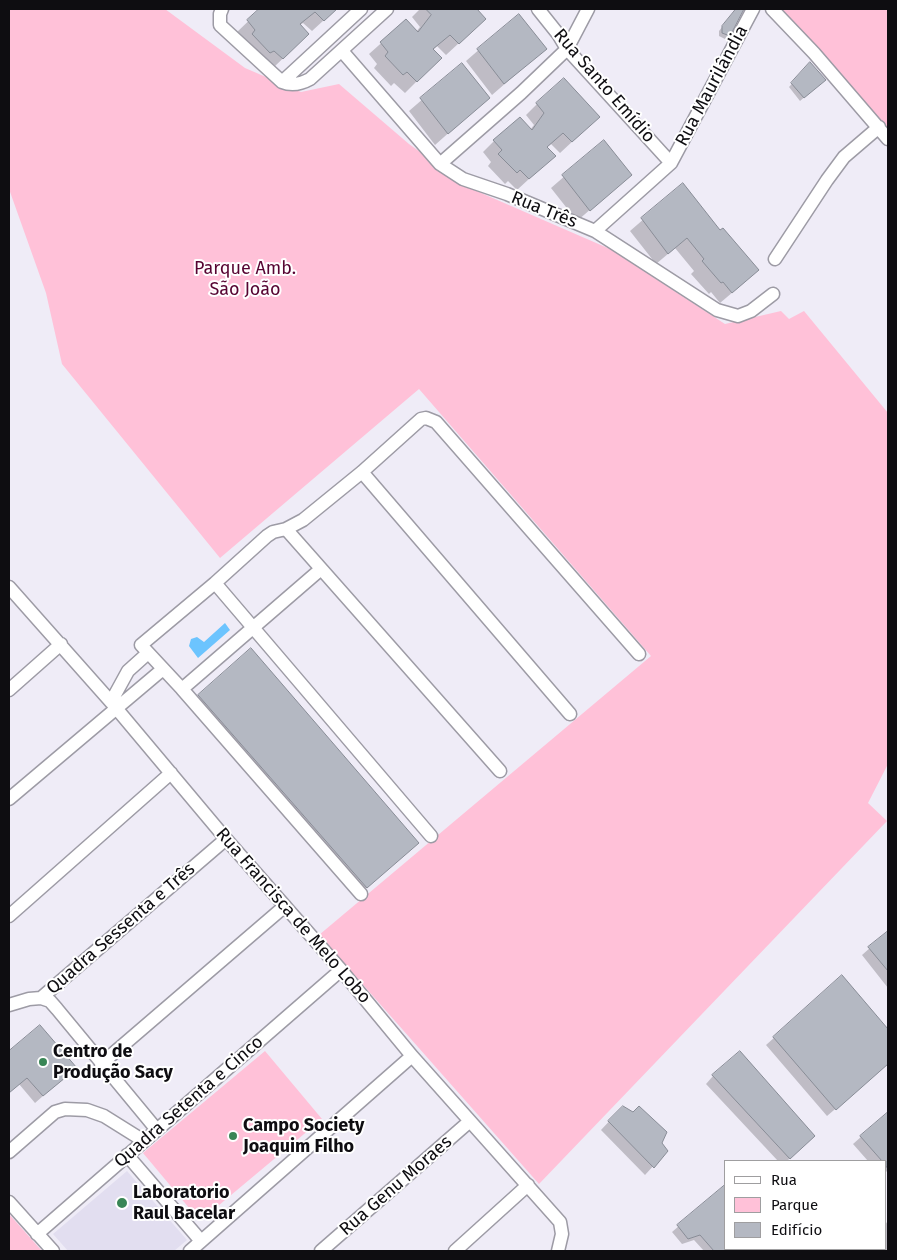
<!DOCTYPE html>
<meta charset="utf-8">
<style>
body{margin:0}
#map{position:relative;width:897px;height:1260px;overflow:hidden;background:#efecf7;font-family:"Fira Sans",sans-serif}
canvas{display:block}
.frame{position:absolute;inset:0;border:10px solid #0e0d11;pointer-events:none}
.legend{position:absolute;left:724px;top:1160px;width:162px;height:90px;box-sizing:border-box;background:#fff;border:1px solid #9f9ea0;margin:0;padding:6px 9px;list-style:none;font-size:15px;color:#0e0d11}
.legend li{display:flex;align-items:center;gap:10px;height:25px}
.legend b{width:25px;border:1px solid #9f9ea0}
</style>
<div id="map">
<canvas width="897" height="1260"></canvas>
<div class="frame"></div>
<ul class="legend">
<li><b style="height:6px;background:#fff"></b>Rua</li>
<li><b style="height:14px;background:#ffc1d8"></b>Parque</li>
<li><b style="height:14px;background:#b4b8c2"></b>Edifício</li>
</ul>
</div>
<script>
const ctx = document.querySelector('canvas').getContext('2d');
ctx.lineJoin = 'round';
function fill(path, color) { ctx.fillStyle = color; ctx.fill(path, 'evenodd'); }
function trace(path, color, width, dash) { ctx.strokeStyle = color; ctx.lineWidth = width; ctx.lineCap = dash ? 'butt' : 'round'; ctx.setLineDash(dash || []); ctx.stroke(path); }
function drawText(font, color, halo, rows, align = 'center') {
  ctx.font = font + ' "Fira Sans",sans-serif'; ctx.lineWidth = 4; ctx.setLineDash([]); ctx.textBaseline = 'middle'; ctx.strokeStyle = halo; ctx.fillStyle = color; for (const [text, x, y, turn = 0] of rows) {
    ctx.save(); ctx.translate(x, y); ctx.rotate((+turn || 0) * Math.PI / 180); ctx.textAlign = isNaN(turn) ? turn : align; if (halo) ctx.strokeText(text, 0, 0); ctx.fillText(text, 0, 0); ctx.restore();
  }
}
fill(new Path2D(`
 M127 1171 187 1240 174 1251H68L53 1234Z`), '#e2def0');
fill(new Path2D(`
 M9 9H165L245 68 301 92 339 84 409 144 472 189 610 249 725 324 781 311 789 319 804 311 888 413V764L868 803 887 821 539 1184 319 935 651 656 419 389 220 558 62 364 46 293 9 189Z
 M775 9H888V134Z
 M265 1051 322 1119 200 1221 143 1153Z
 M9 1214 42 1251H9Z`), '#ffc1d8');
fill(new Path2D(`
 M225 623 230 630 198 658 189 646 191 639 197 637 204 642Z`), '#6cc4fe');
fill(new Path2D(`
 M261 9H336L312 31 303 23 300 25 308 34 271 70 236 33Z
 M420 9H476L485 19 446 55 437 46 433 50 440 58 405 93 394 83 391 86 374 68 377 64 369 54 406 21 416 32 420 27 412 17Z
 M736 9H743L729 35 725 39 719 36V31Z
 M519 15 545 49 492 95 466 61Z
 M810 64 821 83 800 101 789 87Z
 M462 65 488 98 435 145 409 111Z
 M537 104 587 128 560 153 551 144 546 148 554 156 517 190 508 181 505 184 488 166 491 162 483 152 494 141 530 130 534 125 526 115Z
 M604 142 630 175 577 221 551 188Z
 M683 185 746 281 720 303 711 292 709 294 691 274 694 271 675 248 656 264 630 231Z
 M199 696 414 846 363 891 195 699Z
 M888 932V988L862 955Z
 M842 977 888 1030V1064L827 1116 766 1045Z
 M40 1026 67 1075 35 1103 19 1084 9 1093V1052Z
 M713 1076 806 1143 787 1161H778L706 1084Z
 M888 1113V1170L886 1172V1161H868L853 1144Z
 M615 1115 660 1143 667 1151 645 1175 601 1130Z
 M726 1185V1249H755L757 1251H704L694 1240 682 1244 672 1232Z
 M886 1222 888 1225V1251H844L842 1249H886Z`), '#0003');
const building = new Path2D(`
 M259 9H337L324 21 315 12 300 24 309 34 283 59 274 51 270 53 252 34 255 30 247 20Z
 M426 9H477L486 19 459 44 450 35 433 49 442 58 417 82 407 72 403 75 385 56 388 52 380 42 406 19 418 32 431 15Z
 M736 9H744L730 36 722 33V26Z
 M519 14 547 49 504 84 477 49Z
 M810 62 826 80 804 98 791 83Z
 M462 63 490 98 448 134 420 98Z
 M564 78 600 117 572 142 563 133 547 147 556 156 529 179 520 170 517 173 498 154 502 150 493 140 520 117 532 130 544 113 536 103Z
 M604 140 632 175 590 211 562 175Z
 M683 183 720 230 723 228 759 270 732 293 723 282 721 283 702 261 704 259 687 238 668 254 641 218Z
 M251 648 419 843 367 888 198 695Z
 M888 931V971L868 947Z
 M842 975 888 1029V1064L836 1110 773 1037Z
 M40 1025 77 1068 43 1096 27 1078 9 1093V1051Z
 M740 1051 815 1136 790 1159 712 1075Z
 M623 1106 633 1112 639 1106 667 1132 662 1143 668 1151 654 1168 608 1121Z
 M888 1112V1169L886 1166V1161H882L860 1136Z
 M726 1184V1251H714L700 1235 688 1239 677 1225Z`);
fill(building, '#b4b8c2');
trace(building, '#888c96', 1);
const street = new Path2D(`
 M222 9 220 14V25L282 82C292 86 301 84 310 79L387 9
 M538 9 558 34 567 49 671 163
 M772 9 814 53 888 139
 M342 51 440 164 463 179 507 194 595 231 717 310 738 316 751 311 773 294
 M282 82 361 9
 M440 164 521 93 567 49 588 9
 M595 231 671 163 753 9
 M775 259 827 180 844 157 879 127
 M362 472 570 714
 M286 529 500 771
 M215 583 431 836
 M9 587 111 702 226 839 341 970 412 1056 560 1222 562 1234 558 1251
 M182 689 321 569
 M9 690 61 644
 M111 702 128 671 148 653
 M9 799 163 669
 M361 894 182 689 141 645 215 583 267 536 273 532 286 529 303 520 362 472 421 419 426 418 436 422 639 654
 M9 916 171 773
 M41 998 50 1001 57 1009 157 1130
 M9 1005 29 999 41 998 226 839
 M101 1064 285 906
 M9 1152 55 1112 65 1109 87 1110 104 1116 144 1141
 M127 1155 201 1241
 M9 1202 53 1251
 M37 1234 341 970
 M190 1251 412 1056
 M321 1251 470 1121
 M455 1251 528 1185`);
trace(street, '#9d9ba5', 15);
trace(street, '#fff', 12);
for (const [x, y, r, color] of [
 [43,1062,5,"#398656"],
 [233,1136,5,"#398656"],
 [122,1203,6,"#398656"]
]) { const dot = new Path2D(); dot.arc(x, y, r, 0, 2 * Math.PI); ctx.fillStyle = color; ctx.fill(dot); trace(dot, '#fff', 2); }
drawText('18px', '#0e0d11', '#fff', [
 ["Rua Santo Emídio",604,86,49],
 ["Rua Maurilândia",712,86,-62],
 ["Rua Três",544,210,22],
 ["Rua Francisca de Melo Lobo",293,916,49],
 ["Quadra Sessenta e Três",121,929,-41],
 ["Quadra Setenta e Cinco",189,1102,-41],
 ["Rua Genu Moraes",396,1186,-41]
]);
drawText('18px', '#570432', '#fff', [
 ["Parque Amb.",245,269],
 ["São João",245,290]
]);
drawText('bold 18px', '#0e0d11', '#fff', [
 ["Centro de",53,1052],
 ["Produção Sacy",53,1073],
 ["Campo Society",243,1126],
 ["Joaquim Filho",243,1147],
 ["Laboratorio",133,1193],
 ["Raul Bacelar",133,1214]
], 'left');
</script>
